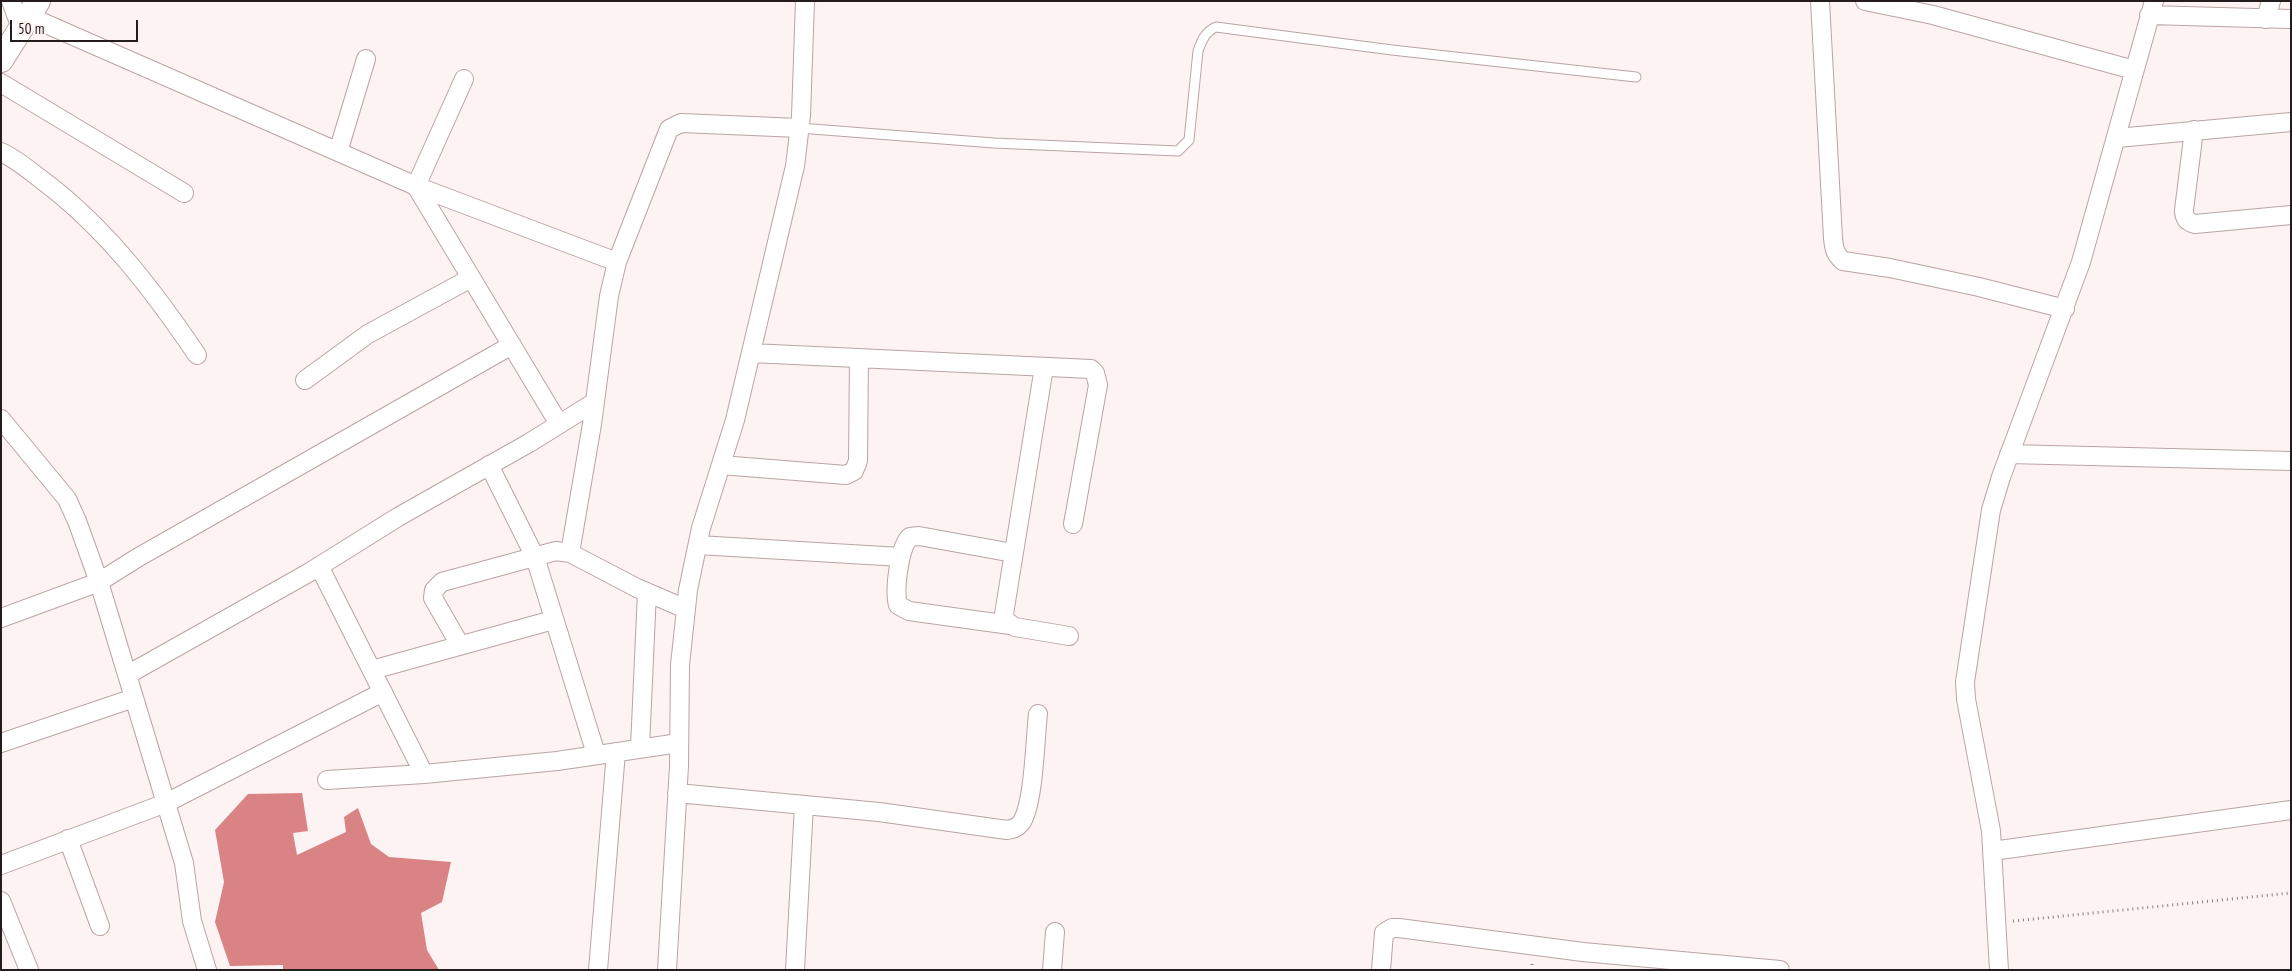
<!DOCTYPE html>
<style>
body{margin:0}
#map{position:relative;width:2292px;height:971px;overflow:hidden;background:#fdf3f3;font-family:"PT Sans Narrow",sans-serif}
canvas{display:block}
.frame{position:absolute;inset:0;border:2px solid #251d1d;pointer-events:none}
.scale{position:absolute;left:10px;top:20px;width:128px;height:22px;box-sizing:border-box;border:2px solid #251d1d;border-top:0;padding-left:6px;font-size:15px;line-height:18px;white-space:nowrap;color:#251d1d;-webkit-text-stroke:4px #fdf3f3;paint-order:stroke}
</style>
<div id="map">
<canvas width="2292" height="971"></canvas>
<div class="frame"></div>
<div class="scale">50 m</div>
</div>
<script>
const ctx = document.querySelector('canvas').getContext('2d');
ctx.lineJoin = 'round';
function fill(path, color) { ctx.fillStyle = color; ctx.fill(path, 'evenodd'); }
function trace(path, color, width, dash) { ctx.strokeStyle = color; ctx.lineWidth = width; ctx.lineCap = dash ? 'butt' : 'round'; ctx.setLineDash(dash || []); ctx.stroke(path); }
fill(new Path2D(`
 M302 793 308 831 293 833 297 855 346 832 344 817 358 808 371 844 389 857 451 862 442 902 421 913 427 950 439 970H283V965L230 966 215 922 224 882 215 830 248 794Z`), '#d98384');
const lane = new Path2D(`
 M799 128 994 143 1178 151 1189 140 1198 51C1202 40 1205 32 1216 27L1392 50 1636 77`);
const street = new Path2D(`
 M11 1 21 28
 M1820 1 1833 238C1834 249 1835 254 1843 261L1890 268 1979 287 2065 309
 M1865 1 1933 15 2134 70
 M2149 15 2291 19
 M28 16 416 186 617 262
 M2266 19 2271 1
 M464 79 416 186 559 424
 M1 83 184 193
 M2194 130 2184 210C2184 218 2187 222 2195 224L2291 215
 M2117 138 2291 122
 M1 152C16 159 29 170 42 180 106 228 153 290 197 355
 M338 152 366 59
 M751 353 1091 369 1095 373 1098 385 1073 524
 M1044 367 1004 614 1006 621 1015 627 1069 636
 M305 380 368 334 471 278
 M1 419 67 499 77 521 99 582 184 863 192 921 207 970
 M2009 454 2291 461
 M489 465 535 557 596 754
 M721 465 846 475 854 471 858 461 859 358
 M698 545 901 557
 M570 553 592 424 609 296 617 262 669 129 681 123 799 128
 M319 566 424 774
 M1 618 99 582 137 558 512 345
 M1010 625 909 611 898 605C894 591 899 547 910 537L919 536 1013 553
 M460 645 433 598 434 590 442 582 556 551 570 553 637 588 686 609
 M372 670 553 620
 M127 675 310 572 398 517 529 443 595 402
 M1 743 134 698
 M640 747 647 592
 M327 780 424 774 557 761 679 743
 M677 793 879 812 1007 830C1013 829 1017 828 1021 823 1034 805 1035 739 1038 714
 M68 839 100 926
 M1992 851 2291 810
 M1 865 166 803 383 692
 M1 901 29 970
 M598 970 616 752
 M667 970 679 766 680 665 688 590 701 528 735 420 795 166 801 116 805 1
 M795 970 804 805
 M1052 970 1055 932
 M1381 970 1384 933 1392 928H1399L1583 952 1780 970
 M1999 970 1991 831 1966 699 1965 682 1991 510 2001 477 2081 262 2154 1`);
const secondary = new Path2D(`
 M1 60 38 1`);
trace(lane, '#baa4a3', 11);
trace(street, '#baa4a3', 20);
trace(secondary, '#baa4a3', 26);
trace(new Path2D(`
 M2013 921 2291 893
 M1532 970V960`), '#898080', 3, [1, 4]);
trace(lane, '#fff', 9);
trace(street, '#fff', 18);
trace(secondary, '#fff', 24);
</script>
